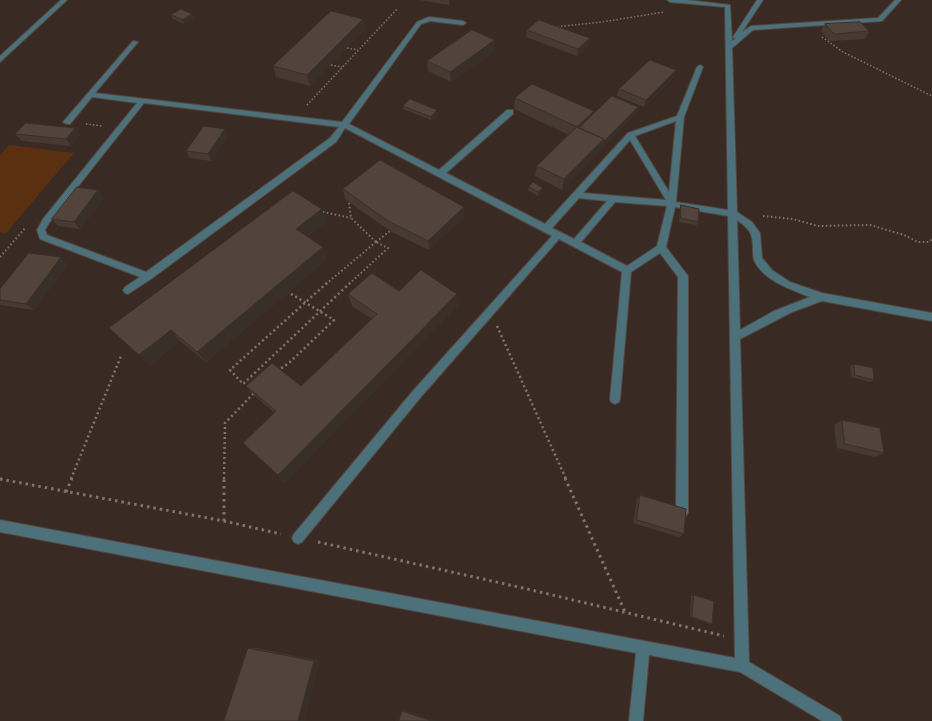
<!DOCTYPE html>
<style>
body{margin:0}
canvas{display:block;background:#392b23}
</style>
<canvas width="932" height="721"></canvas>
<script>
const ctx = document.querySelector('canvas').getContext('2d');
ctx.lineJoin = 'round';
function fill(path, color) { ctx.fillStyle = color; ctx.fill(path, 'evenodd'); }
function trace(path, color, width, dash) { ctx.strokeStyle = color; ctx.lineWidth = width; ctx.lineCap = dash ? 'butt' : 'round'; ctx.setLineDash(dash || []); ctx.stroke(path); }
fill(new Path2D(`
 M9 145 74 153 6 233 0 232V155Z`), '#5b3011');
const minor = new Path2D(`
 M61 0H67L0 62V56Z
 M667 0H687L730 5 732 41 735 39 733 37 757 0H763L742 32 751 26 878 18 895 0H901L882 21 753 30 732 48 737 212 752 222 760 233 762 258 772 270 790 282 822 293 932 313V321L822 301 792 312 740 339 749 662 840 716 842 721H822L740 672 649 655 643 721H629L636 653 0 532V520L735 658 728 216 675 207 666 247 688 276V512L686 516 682 518 678 516 676 512 678 277 660 253 631 272 620 399 619 402 615 404 611 402 610 399 622 272 559 239 420 398 302 542 298 544 294 542 292 538 294 534 412 392 552 236 345 128 336 142 151 279 128 294 125 293 123 290 125 287 140 277 40 239 37 230 43 219 137 103 92 97 70 124H67L63 122 133 41 138 42 95 93 342 122 417 22 429 17 463 21 466 23 463 25 430 21 421 24 349 124 439 170 507 110H513V114L446 173 545 224 628 133 677 116 697 67 700 65 703 67 684 117 676 202 728 210 725 7 670 2ZM144 103 339 127 330 138 146 272 47 235 45 230 49 223ZM676 121 669 192 635 136ZM630 140 666 200 583 193ZM579 198 607 201 574 239 552 228ZM615 202 667 206 657 246 627 266 581 242ZM737 220C751 230 753 234 753 251 753 254 753 257 754 260 762 280 792 290 810 297L774 311 740 330Z`);
trace(minor, '#54463f', 2);
trace(new Path2D(`
 M554 27 602 22 664 12
 M822 37 843 52 932 96
 M347 48 358 50
 M331 65 342 67
 M307 105 398 8
 M86 124 102 126`), '#80746d', 1.5, [1.5, 2]);
trace(new Path2D(`
 M349 203 351 218 376 242
 M319 211 351 218
 M763 216 793 219 818 226 870 225 904 235 918 242H929L932 239
 M376 242 390 231
 M0 257 26 227
 M326 284 376 242
 M349 284 388 248 376 242`), '#80746d', 2, [1.5, 2.5]);
trace(new Path2D(`
 M327 283 230 370 243 384 350 283
 M497 326 566 479
 M277 371 289 363 334 320 288 292
 M0 479H2
 M71 479 121 356
 M224 479 225 423 255 392`), '#80746d', 2.5, [2, 3]);
trace(new Path2D(`
 M565 478 625 612
 M0 479 224 521 281 534
 M66 492 72 478
 M224 521V478
 M318 542 523 588 724 636`), '#80746d', 3, [2.5, 4]);
fill(minor, '#4c717a');
fill(new Path2D(`
 M419 0H452L449 5Z
 M192 14 194 18 184 24 173 19 171 15Z
 M363 19 365 29 310 86 276 77 273 66Z
 M825 24 869 31 865 39 829 41 821 31Z
 M527 30 590 38 588 45 577 56 526 37Z
 M495 51 451 82 428 71 427 61Z
 M676 70 674 77 644 107 617 96 619 89Z
 M515 98 594 111 593 115 638 107 635 114 562 190 535 176 537 166 569 135 514 109Z
 M403 106 437 110V114L431 120 403 109Z
 M225 129 228 136 211 161 190 158 186 151Z
 M15 134 80 135 71 146 22 141Z
 M529 187 543 188V191L538 196 528 190Z
 M343 189 464 207V217L429 250 390 231 345 199Z
 M104 197 80 229 58 226 52 219Z
 M681 205 698 222 697 225 679 222 680 209Z
 M322 209 326 222 307 236 327 259 206 362 180 341 150 365 109 328Z
 M67 264 34 310 0 305V289Z
 M399 291 458 305 285 482 243 443 275 413 254 395 246 386H301L372 319 352 306 348 294Z
 M854 364 874 380 870 382 851 377 850 366Z
 M842 420 884 453 875 457 837 448 834 425Z
 M640 495 684 534 679 537 633 523 637 499Z
 M694 595 712 624H709L690 617 691 596Z
 M248 648H256L319 661 304 721Z`), '#473a33');
fill(new Path2D(`
 M449 0H452L449 5Z
 M192 14 194 18 184 24 183 20Z
 M363 19 365 29 310 86 307 75Z
 M590 38 588 45 577 56 578 49Z
 M495 40V51L451 82 450 72Z
 M676 70 674 77 644 107 646 100Z
 M638 107 635 114 562 190 564 179 604 139Z
 M437 110V114L431 120V117Z
 M594 111 591 122 575 137 577 127Z
 M75 128 80 135 71 146 66 139Z
 M225 129 228 136 211 161 208 154Z
 M543 188V191L538 196V192Z
 M98 190 104 197 80 229 74 222Z
 M464 207V217L429 250 428 241Z
 M322 209 326 222 301 241 296 229Z
 M323 247 327 259 206 362 197 352Z
 M61 257 67 264 34 310 26 304Z
 M457 294 458 305 285 482 278 475Z
 M171 330 180 341 150 365 139 355Z
 M314 661H319L304 721H298Z
 M403 709 438 721H432L402 711Z`), '#392f29');
const building = new Path2D(`
 M181 9 192 14 183 20 171 15Z
 M331 11 363 19 307 75 273 66Z
 M539 20 590 38 578 49 527 30Z
 M860 22 869 31 834 34 825 24Z
 M472 30 495 40 450 72 427 61Z
 M650 60 676 70 646 100 619 89Z
 M532 84 594 111 577 127 515 98Z
 M612 96 638 107 603 142 604 139 579 128Z
 M410 99 437 110 431 117 403 106Z
 M26 123 75 128 66 139 15 134Z
 M204 126 225 129 208 154 186 151Z
 M577 127 604 139 564 179 537 166Z
 M380 160 464 207 428 241 388 221 343 189Z
 M533 182 543 188 538 192 529 187Z
 M77 187 98 190 74 222 52 219Z
 M293 191 322 209 296 229 323 247 197 352 171 330 139 355 109 328Z
 M681 205 699 209 698 222 681 218Z
 M29 253 61 257 26 304 0 300V289Z
 M421 270 457 294 278 475 243 443 276 411 246 386 272 363 301 386 377 314 348 294 372 273 399 291Z
 M854 364 873 368 874 380 855 375Z
 M842 420 880 428 884 453 845 444Z
 M640 495 686 509 684 534 637 520Z
 M694 595 714 601 712 624 692 617Z
 M248 648 314 661 298 721H224Z
 M402 711 432 721H399Z`);
fill(building, '#52433b');
trace(building, '#392f29', 1);
</script>
